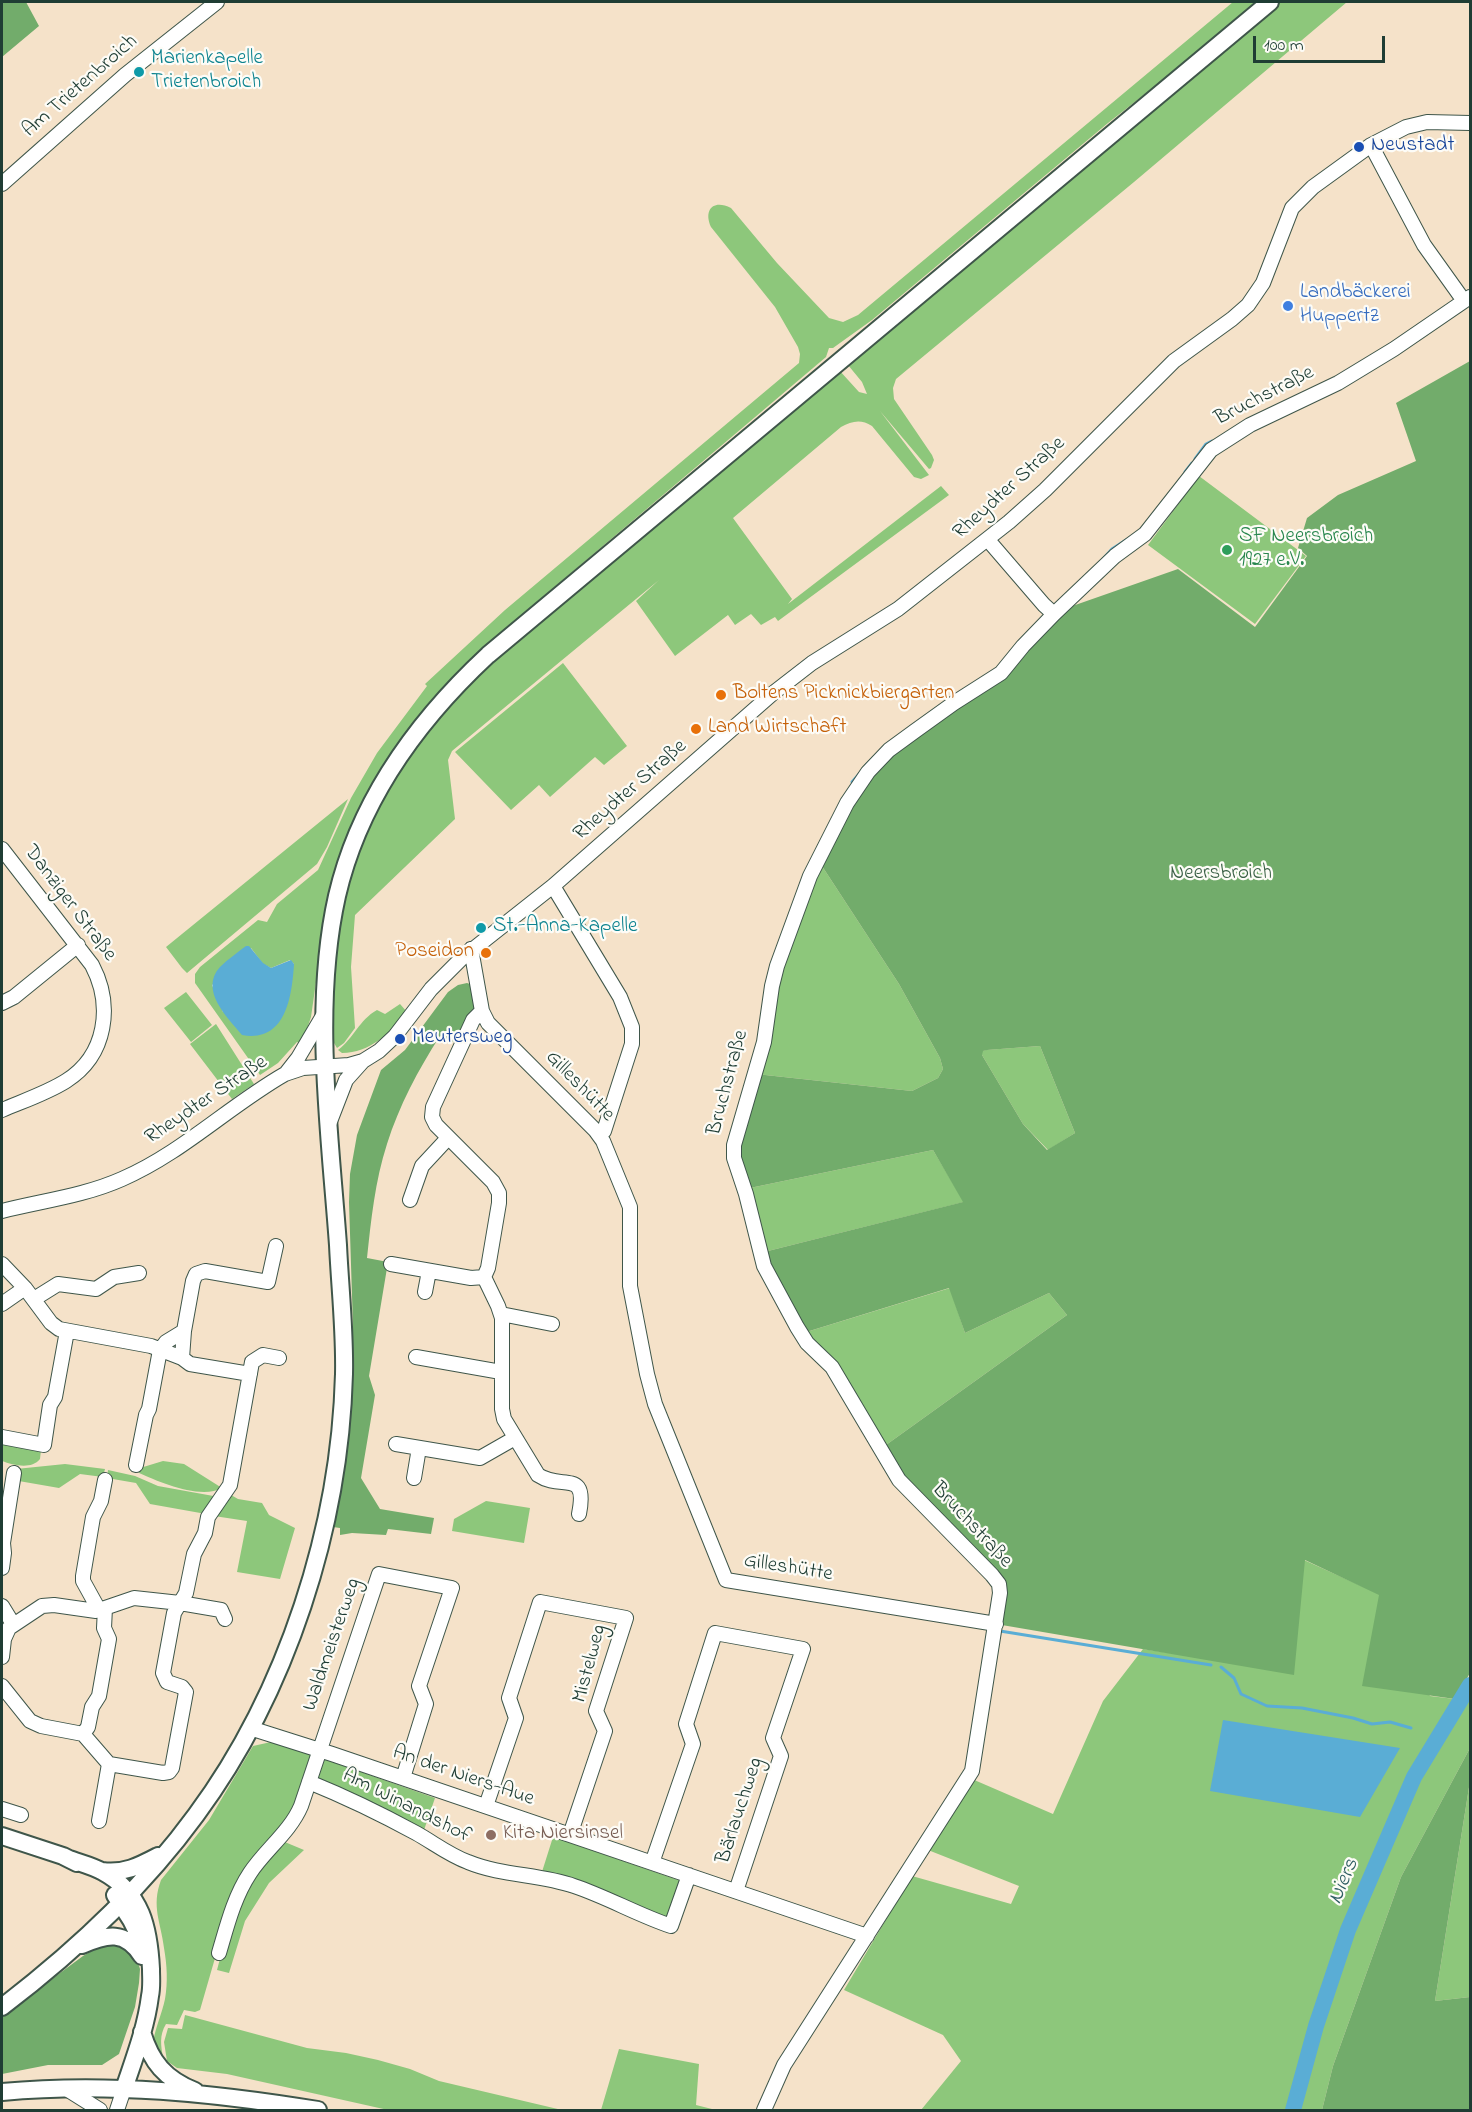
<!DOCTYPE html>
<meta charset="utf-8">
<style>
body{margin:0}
#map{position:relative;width:1472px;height:2112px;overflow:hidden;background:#f5e2c9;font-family:"Indie Flower",sans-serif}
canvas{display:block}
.frame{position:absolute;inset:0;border:3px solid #1f3d34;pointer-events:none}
.scale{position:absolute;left:1253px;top:36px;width:132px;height:27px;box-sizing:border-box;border:3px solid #1f3d34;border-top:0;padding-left:8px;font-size:18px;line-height:21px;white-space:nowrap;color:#1f3d34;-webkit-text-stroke:4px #fdfcf7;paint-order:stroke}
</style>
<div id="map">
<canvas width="1472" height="2112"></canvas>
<div class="frame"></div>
<div class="scale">100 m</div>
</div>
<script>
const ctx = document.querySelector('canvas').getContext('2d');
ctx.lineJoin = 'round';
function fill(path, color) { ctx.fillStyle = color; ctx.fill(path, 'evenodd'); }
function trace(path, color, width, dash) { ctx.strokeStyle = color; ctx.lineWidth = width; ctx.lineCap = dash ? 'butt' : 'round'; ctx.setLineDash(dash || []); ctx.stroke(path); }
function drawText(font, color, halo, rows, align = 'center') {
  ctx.font = font + ' "Indie Flower",sans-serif'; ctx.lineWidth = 4.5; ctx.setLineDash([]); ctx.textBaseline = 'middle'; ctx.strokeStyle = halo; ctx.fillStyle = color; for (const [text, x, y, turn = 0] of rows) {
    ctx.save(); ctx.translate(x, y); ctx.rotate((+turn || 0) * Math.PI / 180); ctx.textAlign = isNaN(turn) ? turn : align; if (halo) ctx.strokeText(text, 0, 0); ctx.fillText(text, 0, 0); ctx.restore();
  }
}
fill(new Path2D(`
 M1233 2H1262L1108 123 872 320 833 348H829L826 357 499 634 422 714 400 745 323 933 311 1017 302 1044 297 1042 278 1063 260 1075 195 983V974L200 967 258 920 267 922 277 904 318 870 351 798 377 753 427 686 425 684 505 610 799 363 800 354 798 347 775 307 711 227C703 209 714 199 731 208L777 263 829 318 843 322 858 315ZM251 948 263 964 271 968 290 960 294 964 223 1012 212 985Z
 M1279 2H1347L1134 182 896 379 893 388 894 399 932 455 934 460 931 468 929 469 880 411 929 475 921 479 914 477 872 426C861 419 852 421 841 427L733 518 792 599 788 604 941 486 949 495 778 621 775 617 761 625 751 614 735 625 728 615 675 656 636 601 659 580 452 751 448 760 455 819 355 915 351 967 355 1028 344 1043 337 1048 334 1043 332 1002 340 912 344 891 365 832 391 780 435 716 485 667 839 370 859 392 867 394 862 382 848 365V362Z
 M1199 476 1306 556 1255 624 1148 545Z
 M563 663 627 746 604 765 595 757 550 797 539 785 511 810 455 752Z
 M348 799 327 847 317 864 187 973 182 968 166 947Z
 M820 863 899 984 940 1058 943 1069 938 1078 912 1091 756 1074 778 970Z
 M186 992 212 1025 191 1042 164 1008Z
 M400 1004 407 1012C390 1033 370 1053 342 1053L338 1050C354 1038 359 1020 377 1010L385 1014Z
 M216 1024 254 1084 232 1099 190 1044Z
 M1040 1046 1075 1133 1048 1150 1023 1124 982 1055V1051L986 1050Z
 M933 1150 964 1202 760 1253 745 1189Z
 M950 1288 965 1333 1049 1293 1067 1315 879 1450 803 1333Z
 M2 1440 41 1450 40 1459C31 1470 13 1465 2 1461Z
 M163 1461 184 1464 222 1488C201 1500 159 1482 139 1473L140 1468Z
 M65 1464 105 1469 103 1477 80 1474 59 1488 13 1480 16 1469Z
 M108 1470 135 1476 158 1486 219 1497 206 1514 150 1504 136 1483 107 1478Z
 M231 1495 238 1499 262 1503 269 1515 295 1528 280 1579 237 1572 247 1521 214 1516Z
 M486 1501 530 1508 524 1543 452 1531 454 1519Z
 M1304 1560 1379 1594 1430 1696 1455 1699C1441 1727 1422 1753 1408 1782 1356 1888 1317 1997 1286 2110H921L961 2061 943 2035 844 1990 912 1876 1011 1904 1019 1886 928 1850 972 1779 1053 1814 1103 1701 1143 1649 1222 1661Z
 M1470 1695V1748L1401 1877 1333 2066 1322 2110H1298L1339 1968 1377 1873 1419 1783Z
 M271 1742 280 1743 312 1754 302 1791 289 1819 235 1889 200 2010 195 2012 184 2010 177 2025 166 2024C159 2036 161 2045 163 2058L153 2043C155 2028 162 2014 165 1999 168 1982 167 1965 164 1948 161 1922 151 1907 161 1880L209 1820 253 1746Z
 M324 1759 435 1798 423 1833 319 1782 317 1775Z
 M1470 1781V1997L1435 2001Z
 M553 1837 681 1881 670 1915 659 1919 541 1875Z
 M280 1840 304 1850 269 1883 245 1921 229 1973 217 1970 227 1932 239 1897Z
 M185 2015 307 2048 346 2053 378 2060 410 2069 439 2081 562 2110H388L227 2074 177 2068 167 2061 164 2042 168 2028 182 2029Z
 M619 2049 699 2064 696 2105 716 2110H601Z`), '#8dc77b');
fill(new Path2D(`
 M2 2H26L39 26 2 57Z
 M1470 361V1673L1455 1699 1362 1686 1379 1595 1305 1560 1294 1675 996 1624 1000 1588 879 1450 1067 1315 1049 1293 965 1333 949 1288 803 1333 760 1253 963 1202 933 1150 745 1189 734 1158 756 1074 912 1091 938 1078 943 1069 940 1058 899 984 820 863 857 791 880 761 1001 677 1061 610 1178 569 1255 627 1307 556 1298 548 1307 518 1338 495 1416 461 1396 403ZM1040 1046 1075 1133 1047 1150 1023 1124 982 1055 983 1051 987 1050Z
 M467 983 470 984 480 1010 460 1045 440 1036C418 1070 399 1106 387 1144 375 1181 371 1220 367 1258L388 1262 369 1376 375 1395 361 1478 380 1509 434 1518 431 1534 388 1529 386 1535 352 1533 340 1535V1528L333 1527 338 1500 352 1370 353 1327 349 1202 350 1174 357 1135 381 1070 405 1050 448 992 458 985Z
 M1470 1748V1781L1435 2001 1470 1997V2110H1322L1333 2066 1401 1877Z
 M115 1941 136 1956 140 1969 139 1983 135 2007 119 2054 102 2065H48L2 2074V2016L83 1956 103 1944Z`), '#72ac6b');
fill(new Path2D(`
 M246 946H249L263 963 271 968 291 960 294 964C292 996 286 1043 242 1035 227 1017 199 990 220 967 228 959 237 953 246 946Z
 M1223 1720 1400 1748 1360 1817 1210 1791Z`), '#5aadd5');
trace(new Path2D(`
 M1195 459 1206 444 1212 441
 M1185 472 1192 463
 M1102 560 1112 549 1126 540
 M866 765 880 751
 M852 782 860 773
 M1000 1631 1211 1665
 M1221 1667 1234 1678 1241 1694 1267 1706 1302 1708 1353 1718 1372 1724 1390 1722 1411 1728
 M1432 1739 1435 1741`), '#5aadd5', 3);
trace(new Path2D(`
 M1293 2110 1316 2026 1348 1930 1414 1777 1470 1685`), '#5aadd5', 16);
const minor = new Path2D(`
 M1371 145 1424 245 1464 301
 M2 184 125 75 217 2
 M988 540 1044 605 1054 614
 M2 849 92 965C113 1005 107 1055 66 1081 47 1093 23 1101 2 1110
 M553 886 620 997 632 1027V1044L604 1131 600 1135
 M471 949 482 1011 488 1023 595 1130 603 1141 630 1207V1286L647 1374 655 1404 726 1580 996 1624
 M2 1003 14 997 78 945
 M482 1011 473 1020 433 1107 432 1117 436 1125 493 1182 499 1193V1203L488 1268 484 1277 498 1306 502 1318V1409L504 1419 538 1475C562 1491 588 1468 579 1514
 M287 1072 298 1058 324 1014
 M329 1124 346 1080 363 1061
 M410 1200 422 1166 448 1138
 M2 1211C41 1201 84 1196 122 1179 182 1153 229 1106 285 1074L303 1068 349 1065 363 1061 379 1051 395 1036 431 989 462 958 553 886 772 694 812 663 898 609 1009 522 1045 490 1174 361 1232 319 1248 305 1263 283 1292 208 1313 187 1371 145 1406 127 1427 122 1470 123
 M2 1264 25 1288 51 1323 59 1329 151 1346 182 1358 184 1331 166 1342 160 1350 149 1409 146 1415 136 1465
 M391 1264 471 1278 484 1277
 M425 1292 429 1271
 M34 1299 58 1284 96 1289 114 1277 139 1273
 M2 1304 25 1288
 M501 1314 552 1324
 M184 1331 193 1281 196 1274 205 1271 268 1282 276 1246
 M416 1357 501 1372
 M182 1358 190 1364 250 1374
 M2 1437 44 1445 50 1405 55 1397 67 1331
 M396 1444 480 1458 515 1438
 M414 1478 419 1448
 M2 1568 4 1553 3 1543 14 1473
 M2 1606 13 1624
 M99 1610 83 1581V1576L93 1517 101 1501 105 1480
 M225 1619 221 1610 180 1603 186 1593 194 1554 205 1533 208 1517 230 1485 252 1362 263 1355 279 1358
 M2 1657 4 1639 9 1628 42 1606 54 1605 96 1611 134 1598 180 1603
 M2 1686 30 1721 41 1726 83 1734 109 1764
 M250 1728 332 1754 867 1936
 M83 1734 88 1727 92 1707 99 1696 109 1639 104 1628 105 1608
 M309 1782C346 1797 381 1814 416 1833 434 1843 449 1855 468 1862 502 1876 540 1874 574 1886 607 1897 638 1915 671 1926L689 1875
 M486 1806 516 1718 509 1698 540 1602 626 1618 596 1711 605 1731 570 1835
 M2 1809 21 1815
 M99 1821 109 1764 163 1773 169 1772 172 1768 186 1692 182 1687 167 1682 163 1673 174 1613 180 1603
 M652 1863 693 1744 686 1724 715 1633 803 1649 773 1738 781 1756 736 1891
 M219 1953C227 1926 234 1897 250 1873 265 1850 290 1832 301 1806L379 1574 452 1588 419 1686 426 1704 403 1778
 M65 2088 100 2110
 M117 2110 124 2089
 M764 2110 784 2065 972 1771 1000 1593 999 1584 992 1575 899 1480 832 1367 807 1343 797 1327 764 1266 746 1194 734 1158V1145L764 1042 772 986 777 966 810 876 847 803 868 772 889 750 915 731 954 703 1001 673 1023 646 1054 614 1115 556 1145 534 1211 450 1250 425 1338 383 1394 349 1470 297`);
const major = new Path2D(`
 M2 1836 63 1856 77 1863
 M69 1859C80 1863 93 1866 103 1872 142 1893 149 1929 151 1969 151 1978 152 1987 150 1996 146 2028 134 2059 124 2089
 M102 1871C124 1874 139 1866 158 1856
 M115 1895 131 1920 141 1940
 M82 1945C107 1934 125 1930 142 1956
 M2 2007C74 1952 142 1889 196 1815 287 1692 340 1527 344 1374 345 1331 340 1288 338 1245 330 1133 312 1007 337 896 359 801 417 721 488 655L1270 2
 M142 2032C151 2062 165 2079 195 2091
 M2 2092C108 2082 214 2093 318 2110`);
trace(minor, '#3f564a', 16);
trace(major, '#3f564a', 20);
trace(minor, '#fff', 14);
trace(major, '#fff', 16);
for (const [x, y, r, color] of [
 [139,72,6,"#0f9aa8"],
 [1359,147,6,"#1a4fb4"],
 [1288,306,6,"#3f7fe0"],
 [1227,550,6,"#2e9e5b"],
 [721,695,6,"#e8710a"],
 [696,729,6,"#e8710a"],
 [481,928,6,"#0f9aa8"],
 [486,953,6,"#e8710a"],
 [400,1039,6,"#1a4fb4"],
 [491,1835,6,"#8d6e63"]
]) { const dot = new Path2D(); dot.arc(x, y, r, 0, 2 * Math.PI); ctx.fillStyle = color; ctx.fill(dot); trace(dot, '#fdfcf7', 2); }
drawText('21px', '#0d838f', '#fdfcf7', [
 ["Marienkapelle",151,60],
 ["Trietenbroich",151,84],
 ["St.-Anna-Kapelle",493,928]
], 'left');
drawText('21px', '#1f3d34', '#fdfcf7', [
 ["Am Trietenbroich",81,87,-41],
 ["Bruchstraße",1265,397,-27],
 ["Rheydter Straße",1010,489,-42],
 ["Rheydter Straße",631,791,-41],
 ["Danziger Straße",69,904,53],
 ["Bruchstraße",729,1083,-75],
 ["Gilleshütte",579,1087,46],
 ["Rheydter Straße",207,1101,-34],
 ["Bruchstraße",971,1526,47],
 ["Gilleshütte",788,1569,9],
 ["Waldmeisterweg",333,1645,-71],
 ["Mistelweg",591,1664,-75],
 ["An der Niers-Aue",463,1777,19],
 ["Am Winandshof",406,1807,27],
 ["Bärlauchweg",741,1811,-72]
]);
drawText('21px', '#164399', '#fdfcf7', [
 ["Neustadt",1371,147],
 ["Meutersweg",412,1039]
], 'left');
drawText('21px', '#366cbe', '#fdfcf7', [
 ["Landbäckerei",1300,294],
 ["Huppertz",1300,318]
], 'left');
drawText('21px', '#27864d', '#fdfcf7', [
 ["SF Neersbroich",1239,538],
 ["1927 e.V.",1239,562]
], 'left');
drawText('21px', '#c56008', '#fdfcf7', [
 ["Boltens Picknickbiergarten",733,695],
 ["Land Wirtschaft",708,729],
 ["Poseidon",474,953,"right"]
], 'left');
drawText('21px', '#3a6046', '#fdfcf7', [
 ["Neersbroich",1221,875]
]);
drawText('21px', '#785e54', '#fdfcf7', [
 ["Kita Niersinsel",503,1835]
], 'left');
drawText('italic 22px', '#315f64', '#fdfcf7', [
 ["Niers",1345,1882,-67]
]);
</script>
